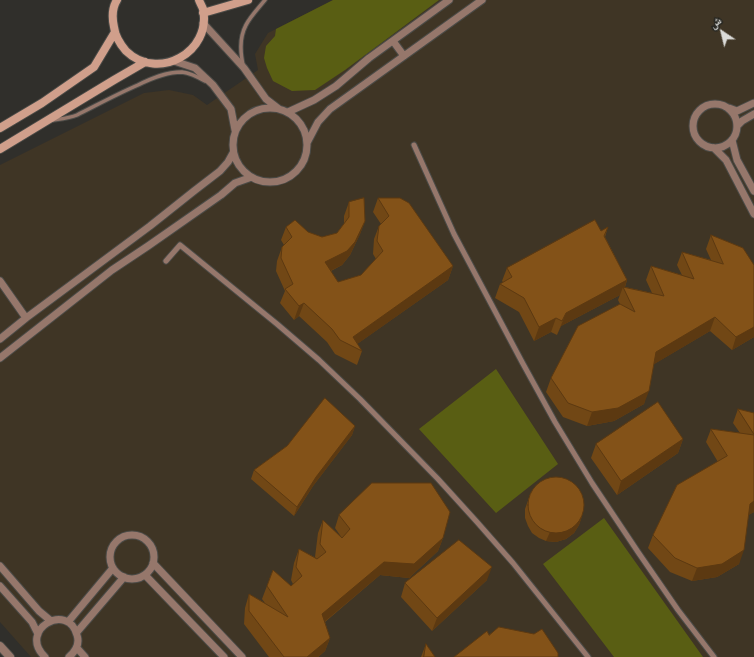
<!DOCTYPE html>
<meta charset="utf-8">
<style>
body{margin:0}
#map{position:relative;width:754px;height:657px;overflow:hidden;background:#302f2b;font-family:"PT Sans Narrow","Noto Naskh Arabic",sans-serif}
canvas{display:block}
.north{position:absolute;left:702px;top:12px;width:40px;height:40px;-webkit-text-stroke:3px #262621;paint-order:stroke;rotate:325deg;font-size:11px;font-weight:700;line-height:16px;text-align:center;color:#dbdbd8}
.north::after{content:'';display:block;margin:auto;width:14px;height:18px;background:#dbdbd8;clip-path:polygon(50% 0,100% 100%,50% 72%,0 100%)}
</style>
<div id="map">
<canvas width="754" height="657"></canvas>
<div class="north">ش</div>
</div>
<script>
const ctx = document.querySelector('canvas').getContext('2d');
ctx.lineJoin = 'round';
function fill(path, color) { ctx.fillStyle = color; ctx.fill(path, 'evenodd'); }
function trace(path, color, width, dash) { ctx.strokeStyle = color; ctx.lineWidth = width; ctx.lineCap = dash ? 'butt' : 'round'; ctx.setLineDash(dash || []); ctx.stroke(path); }
fill(new Path2D(`
 M333 0H754V657H31L0 622V165L144 93 169 90 193 95 207 105 258 70 255 54 268 33Z`), '#3f3525');
fill(new Path2D(`
 M333 0H439L345 70 315 90 292 91 273 81 267 68 264 58 266 46 275 36 276 29Z
 M496 369 558 464 496 513 419 429Z
 M604 518 703 657H614L543 564Z`), '#595e13');
const service = new Path2D(`
 M243 65C242 60 241 54 241 49 240 26 252 16 265 0
 M53 120C60 119 70 118 77 115 97 105 117 94 138 85 152 78 166 72 182 72 189 73 198 77 205 81`);
const pedestrian = new Path2D(`
 M414 145 454 234 522 362 555 422 592 483 638 552 678 610 714 657
 M166 261 180 245 277 324 319 360 360 399 438 479 477 522 513 563 588 657`);
const minor = new Path2D(`
 M203 23 244 68 266 99 279 109
 M393 41 404 56
 M174 61 195 68 213 85 231 109 235 130
 M693 126a22 22 0 1 1 44 0a22 22 0 1 1-44 0Z
 M233 145a37 37 0 1 1 74 0a37 37 0 1 1-74 0Z
 M729 108 737 111 754 103
 M288 112 314 100 336 86 369 58 449 0
 M737 126 742 121 754 114
 M732 140 737 160 754 191
 M307 143 318 122 330 109 482 0
 M714 148 726 160 754 214
 M0 281 26 318
 M0 339 26 318 150 226 194 191 220 171 228 162 233 153
 M0 358 112 270 148 246 221 195 235 183 249 178
 M110 557a22 22 0 1 1 44 0a22 22 0 1 1-44 0Z
 M153 563 242 657
 M0 566 39 611 51 621
 M145 575 224 657
 M0 586 32 622 38 634
 M68 622 113 568
 M77 632 124 577
 M77 648 85 657
 M45 657C17 630 68 601 77 635 80 644 76 651 69 657`);
const tertiary = new Path2D(`
 M0 646 10 657`);
const secondary = new Path2D(`
 M117 0C112 8 112 18 114 27 115 36 120 44 126 51 158 82 212 52 203 9 202 6 200 3 199 0
 M203 13 248 0
 M0 128 42 103 94 67 115 32
 M0 149 114 80 145 62`);
trace(service, '#4b4b47', 5.5);
trace(pedestrian, '#4b4b47', 7);
trace(minor, '#4b4b47', 9);
trace(tertiary, '#4b4b47', 10);
trace(secondary, '#4b4b47', 10);
trace(service, '#96776b', 3.5);
trace(pedestrian, '#96776b', 5);
trace(minor, '#96776b', 7);
trace(tertiary, '#96776b', 8);
trace(secondary, '#d09f8b', 8);
fill(new Path2D(`
 M378 198 453 266 448 280 357 344 362 351 357 365 335 354 327 342 299 316 294 320 280 303 285 291 276 271 277 261 282 247 284 245 281 240 286 227 308 232 322 237 337 233 344 224V216L349 202 365 221 360 234 350 255 342 265 331 271 338 282 361 275 376 259 373 254 374 239 379 226 381 224 373 212Z
 M608 227 605 237 627 280 625 287 652 293 646 280 651 266 682 275 677 265 682 252 711 260 706 249 711 235 743 248 754 337 732 350 710 331 654 364 644 404 614 421 587 426 563 417 546 392 551 378 620 304 618 300 620 295 561 326 557 335 551 332 534 341 519 312 495 298 500 284 503 282 502 281 507 268 601 231Z
 M738 409 754 413V512L748 515 739 564 717 577 692 581 670 572 648 548 653 535 718 462 706 442 711 429 740 433 733 423Z
 M355 426 352 435 313 486 294 516 251 479 254 470 287 446Z
 M683 439 678 453 617 495 591 458 596 444Z
 M531 492 582 516 579 525 574 533 566 539 556 542 546 541 539 538 532 533 528 526 525 518V509Z
 M339 515 443 538 438 551 409 578 380 575 325 622 330 638 325 651 318 657H269L244 624 245 608 249 594 265 603 262 599 273 570 291 586 293 584 291 580 294 563 299 549 316 558 315 557 318 533 323 520 342 538 335 528Z
 M487 580 432 631 401 597 405 583Z
 M426 644 435 657H421Z`), '#714715');
fill(new Path2D(`
 M365 221 360 234 350 255 342 265 320 276 325 262Z
 M453 266 448 280 353 347V337Z
 M627 280 624 289 623 287 620 295 561 326 557 335 566 313Z
 M304 303 299 316 294 320 299 306Z
 M715 317 710 331 651 366 656 352Z
 M556 318 551 332 534 341 539 327Z
 M754 327V337L732 350 736 337Z
 M649 391 644 404 614 421 587 426 592 412Z
 M355 426 352 435 313 486 294 516 297 507 316 477Z
 M683 439 678 453 617 495 621 481Z
 M754 501V512L745 517 750 504Z
 M582 516 579 525 574 533 566 539 556 542 546 541 550 532Z
 M443 538 438 551 409 578 380 575 317 628 322 614 384 562Z
 M744 550 739 564 717 577 692 581 697 568Z
 M492 567 487 580 432 631 437 618Z
 M330 638 325 651 318 657H307Z`), '#5c3911');
const building = new Path2D(`
 M364 198 365 221 355 242 347 251 325 262 338 282 361 275 383 251 377 241 379 226 389 216 378 198H400L409 203 453 266 353 337 362 351 340 340 332 329 304 303 299 306 285 289 293 284 281 258 282 247 292 237 286 227 295 220 308 232 322 237 337 233 349 217V202Z
 M595 220 601 231 608 227 604 236 627 280 566 313 562 321 556 318 539 327 524 298 500 284 512 277 507 268Z
 M711 235 743 248 754 265V327L736 337 715 317 656 352 649 391 618 408 592 412 568 403 551 378 578 326 620 304 635 312 623 287 664 296 651 266 694 279 682 252 723 264Z
 M325 398 355 426 316 477 297 507 254 470 287 446Z
 M658 402 683 439 621 481 596 444Z
 M738 409 754 413V434Z
 M711 429 754 435V501L750 504 744 550 722 564 697 568 675 558 653 535 677 485 727 456Z
 M528 505a28 28 0 1 1 56 0a28 28 0 1 1-56 0Z
 M372 483H431L450 512 443 538 414 564 384 562 322 614 330 638 307 657H284L249 611V594L288 617 267 586 273 570 291 586 302 576 296 567 299 549 317 559 326 552 320 544 323 520 342 538 350 529 339 515Z
 M459 540 492 567 437 618 405 583Z
 M499 627 534 634 542 629 558 653V657H454L487 631 489 635Z
 M426 644 435 657H424Z`);
fill(building, '#835218');
trace(building, '#5c3911', 1);
</script>
